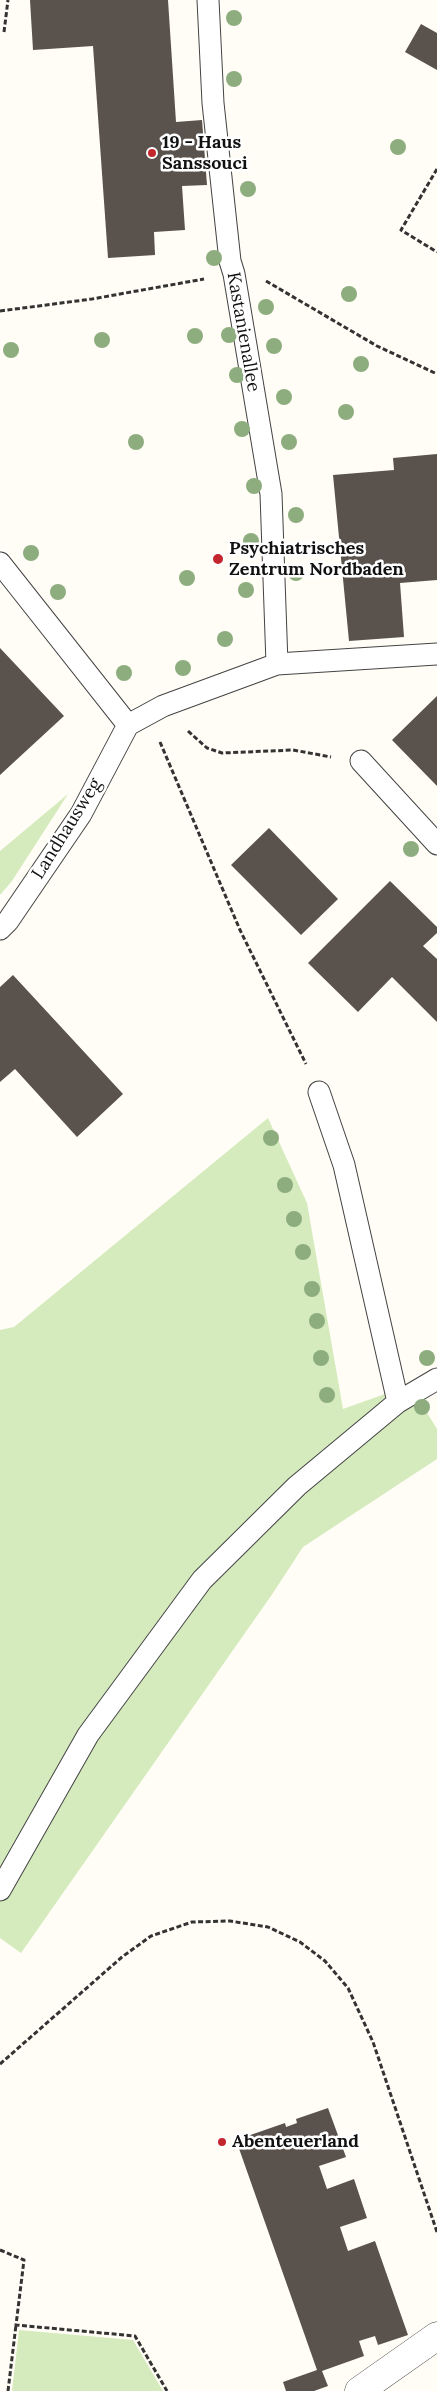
<!DOCTYPE html>
<style>
body{margin:0}
canvas{display:block;background:#fffdf5}
</style>
<canvas width="437" height="2391"></canvas>
<script>
const ctx = document.querySelector('canvas').getContext('2d');
ctx.lineJoin = 'round';
function fill(path, color) { ctx.fillStyle = color; ctx.fill(path, 'evenodd'); }
function trace(path, color, width, dash) { ctx.strokeStyle = color; ctx.lineWidth = width; ctx.lineCap = dash ? 'butt' : 'round'; ctx.setLineDash(dash || []); ctx.stroke(path); }
function drawText(font, color, halo, rows, align = 'center') {
  ctx.font = font + ' Lora,serif'; ctx.lineWidth = 5; ctx.setLineDash([]); ctx.textBaseline = 'middle'; ctx.strokeStyle = halo; ctx.fillStyle = color; for (const [text, x, y, turn = 0] of rows) {
    ctx.save(); ctx.translate(x, y); ctx.rotate((+turn || 0) * Math.PI / 180); ctx.textAlign = isNaN(turn) ? turn : align; if (halo) ctx.strokeText(text, 0, 0); ctx.fillText(text, 0, 0); ctx.restore();
  }
}
fill(new Path2D(`
 M68 794 12 881 0 895V851Z
 M268 1118 307 1203 343 1409 410 1385 437 1429V1459L303 1547 273 1593 21 1953 0 1938V1330L14 1327Z
 M19 2330 133 2340 163 2391H12Z`), '#d5ebbd');
fill(new Path2D(`
 M30 0H168L176 122 202 120 207 185 182 186 185 230 154 232 155 255 108 258 93 46 33 50Z
 M421 24 437 33V70L405 52Z
 M437 454V580L400 583 404 637 349 641 333 475 394 470 393 458Z
 M0 648 64 716 0 775Z
 M437 696V786L392 740Z
 M269 828 338 899 301 935 231 865Z
 M390 881 437 927V933L423 946 437 959V1022L392 977 358 1012 308 963Z
 M13 975 123 1094 77 1137 15 1069 0 1082V987Z
 M328 2108 346 2157 319 2166 327 2189 354 2179 367 2218 340 2227 348 2251 375 2241 408 2335 378 2345 375 2336 359 2341 364 2356 322 2371 328 2386 314 2391H286L283 2382 317 2370 236 2140 285 2123 286 2127 297 2123 296 2119Z`), '#5a524d');
const service = new Path2D(`
 M208 0 213 103 230 261 234 274 271 494 277 664
 M0 563 128 725
 M128 725 163 706 277 664 437 654
 M361 761 437 844
 M0 929 8 921 81 814 128 725
 M319 1092 344 1165 398 1402
 M0 1890 88 1735 202 1580 297 1486 398 1402 437 1379`);
const minor = new Path2D(`
 M359 2391 437 2336`);
trace(service, '#444', 23);
trace(minor, '#444', 29);
trace(new Path2D(`
 M4 32 8 0
 M437 169 401 230 437 252
 M266 281 377 346 437 374
 M0 311 92 299 204 279
 M188 731 207 748 222 753 293 750 331 757
 M160 742 240 930 306 1064
 M0 2064 122 1957 151 1936 192 1922 230 1921 268 1927 300 1942 325 1961 348 1988 373 2042 437 2232
 M0 2250 24 2260 16 2325 135 2336 167 2391
 M8 2391 16 2325`), '#333', 3, [5, 2.5]);
trace(service, '#fff', 21);
trace(minor, '#fff', 28);
ctx.fillStyle = '#8dad7f';
for (const [x, y] of [
 [234,18],
 [234,79],
 [398,147],
 [248,189],
 [214,258],
 [349,294],
 [266,307],
 [229,335],
 [195,336],
 [102,340],
 [274,346],
 [11,350],
 [361,364],
 [237,375],
 [284,397],
 [346,412],
 [242,429],
 [136,442],
 [289,442],
 [254,486],
 [296,515],
 [251,541],
 [31,553],
 [296,573],
 [187,578],
 [246,590],
 [58,592],
 [225,639],
 [183,668],
 [124,673],
 [411,849],
 [271,1138],
 [285,1185],
 [294,1219],
 [303,1252],
 [312,1289],
 [317,1321],
 [321,1358],
 [427,1358],
 [327,1395],
 [422,1407]
]) { ctx.beginPath(); ctx.arc(x, y, 8, 0, 2 * Math.PI); ctx.fill(); }
for (const [x, y, r, color] of [
 [152,153,5,"#c4262e"],
 [218,559,6,"#c4262e"],
 [222,2142,5,"#c4262e"]
]) { const dot = new Path2D(); dot.arc(x, y, r, 0, 2 * Math.PI); ctx.fillStyle = color; ctx.fill(dot); trace(dot, '#fff', 2); }
drawText('bold 18px', '#111', '#fff', [
 ["19 - Haus",162,143],
 ["Sanssouci",162,164],
 ["Psychiatrisches",229,549],
 ["Zentrum Nordbaden",229,570],
 ["Abenteuerland",232,2142]
], 'left');
drawText('18px', '#111', '#fff', [
 ["Kastanienallee",243,332,80],
 ["Landhausweg",67,829,-58]
]);
</script>
